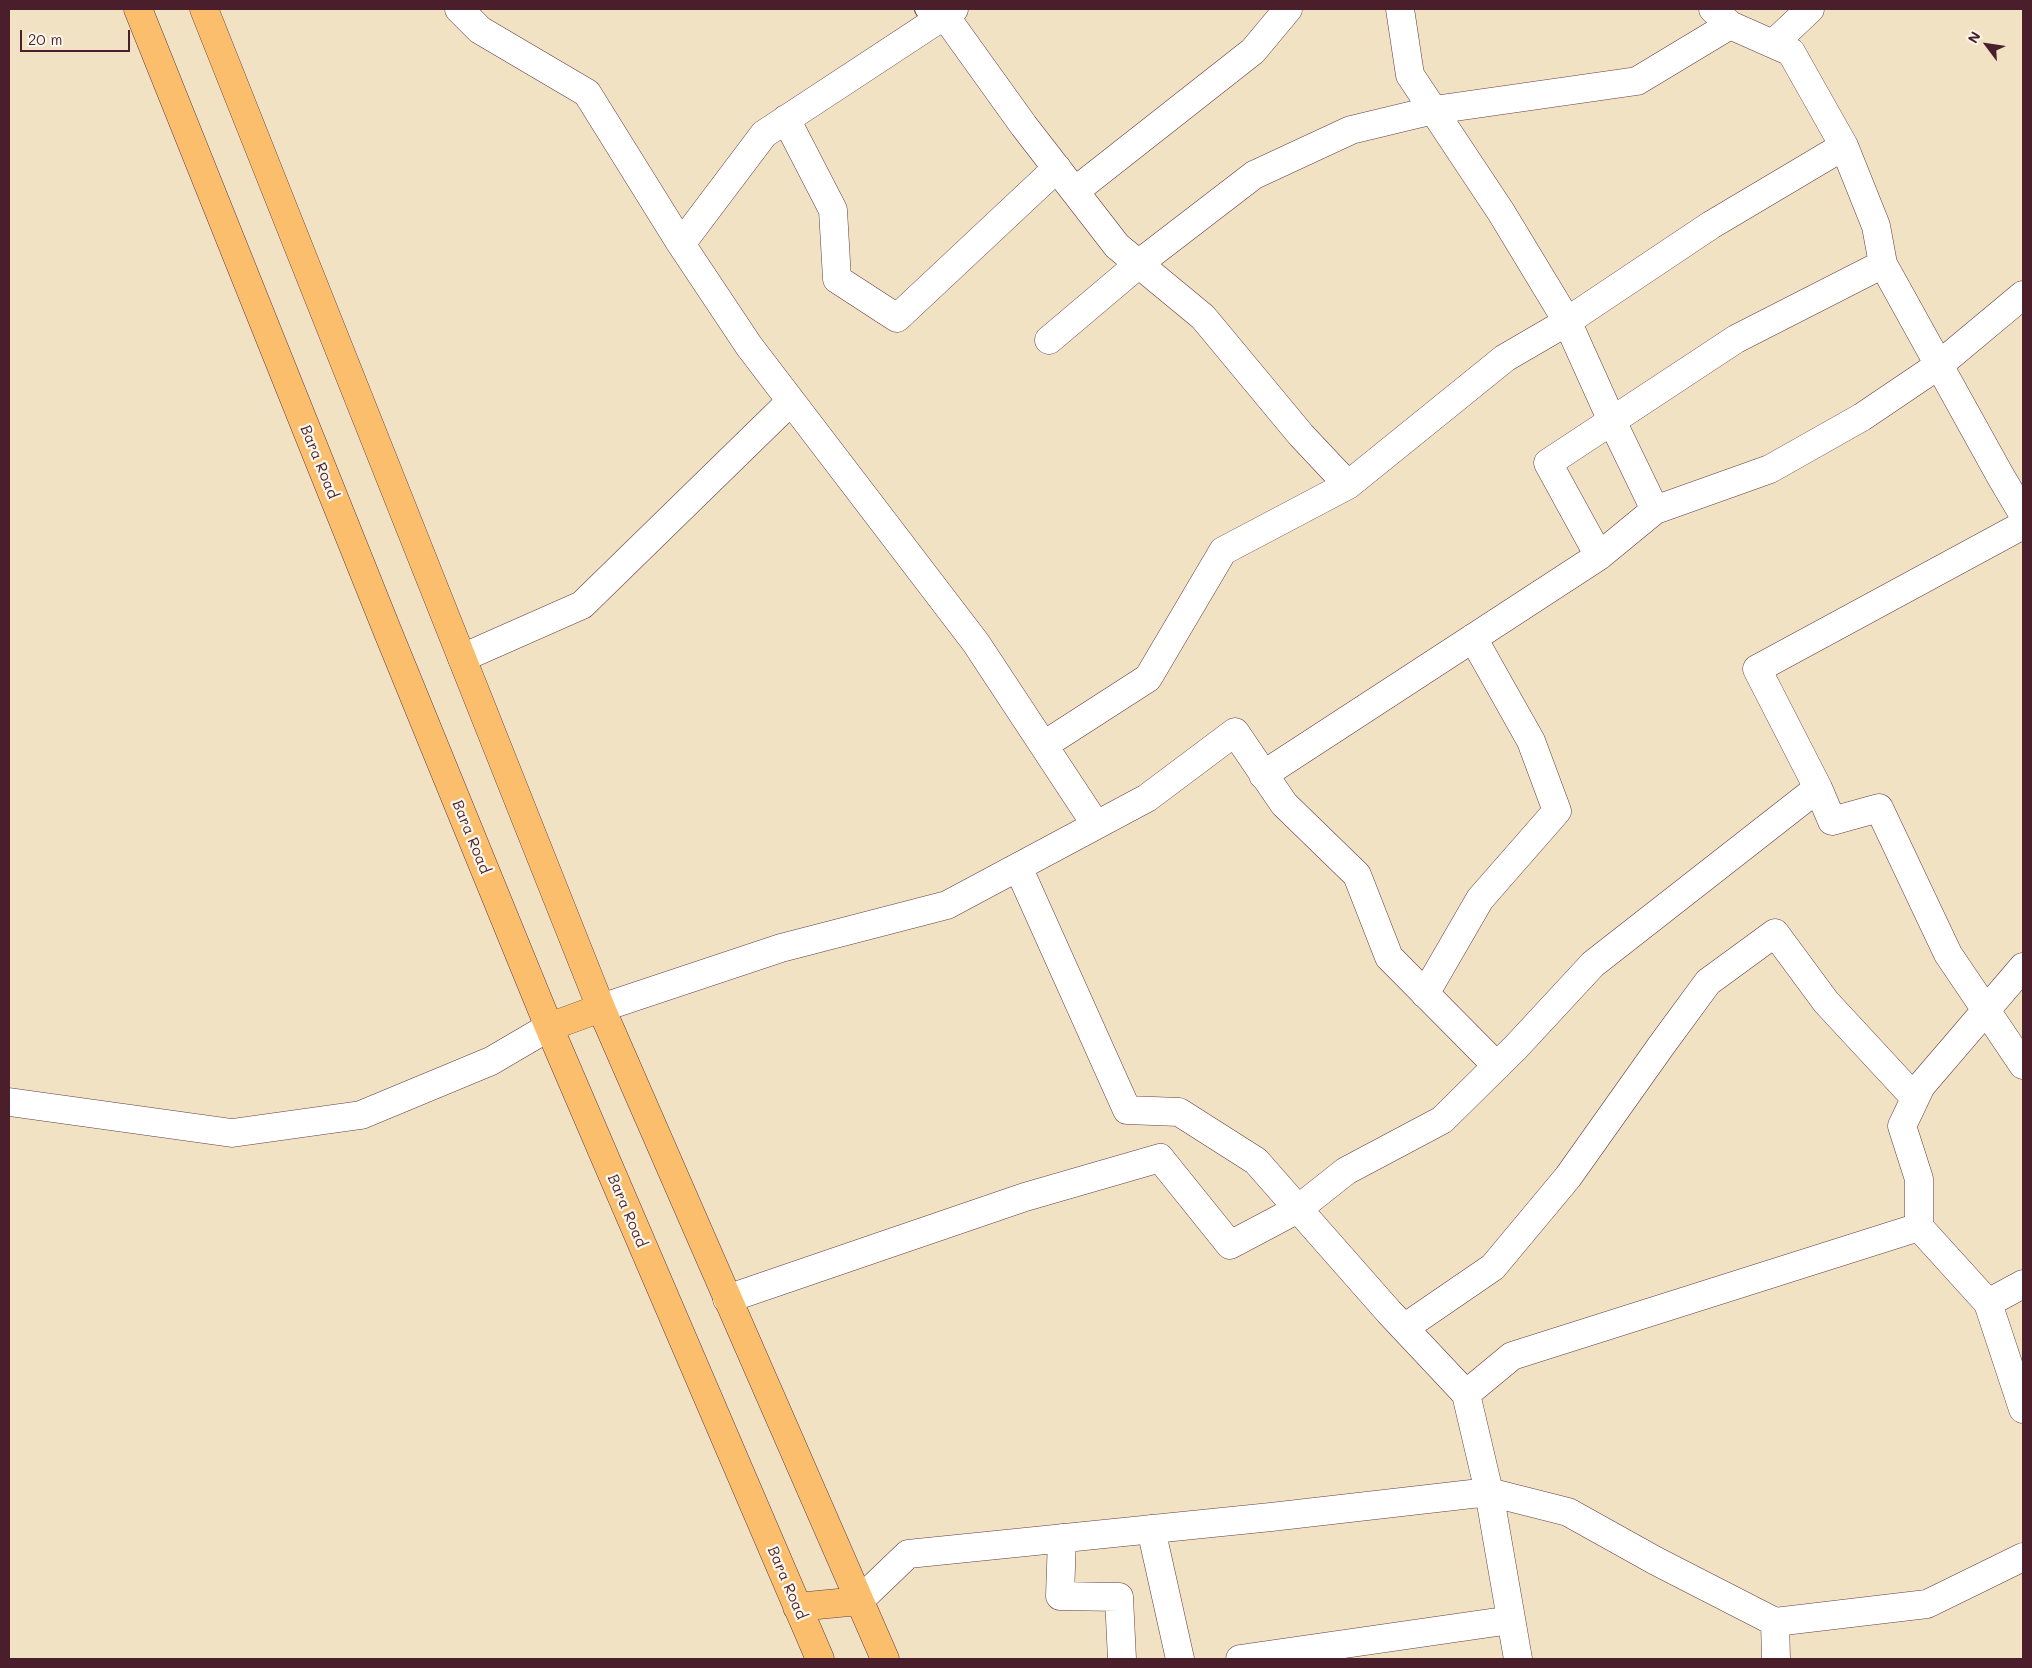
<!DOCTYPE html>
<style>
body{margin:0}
#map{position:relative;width:2032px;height:1668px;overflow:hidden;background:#f1e2c4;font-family:Mali,sans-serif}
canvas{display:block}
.frame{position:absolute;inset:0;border:10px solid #4a1f2b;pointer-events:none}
.north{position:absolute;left:1962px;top:20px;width:50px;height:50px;-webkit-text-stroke:4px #fbf7ec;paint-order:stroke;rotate:301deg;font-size:14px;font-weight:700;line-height:20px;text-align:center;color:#4a1f2b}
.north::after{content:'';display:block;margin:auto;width:18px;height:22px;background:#4a1f2b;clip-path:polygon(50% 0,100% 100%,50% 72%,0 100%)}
.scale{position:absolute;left:20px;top:30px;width:110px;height:22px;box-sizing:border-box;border:2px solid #4a1f2b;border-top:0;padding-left:6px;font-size:15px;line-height:18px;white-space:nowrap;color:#4a1f2b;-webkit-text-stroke:4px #fbf7ec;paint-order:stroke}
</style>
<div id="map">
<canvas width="2032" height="1668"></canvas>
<div class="frame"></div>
<div class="north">N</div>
<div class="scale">20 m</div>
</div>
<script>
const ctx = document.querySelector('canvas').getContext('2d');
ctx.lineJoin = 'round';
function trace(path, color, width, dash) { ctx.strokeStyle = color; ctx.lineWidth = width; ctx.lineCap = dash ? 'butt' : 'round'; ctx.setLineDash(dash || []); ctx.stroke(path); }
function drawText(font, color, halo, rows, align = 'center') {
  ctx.font = font + ' Mali,sans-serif'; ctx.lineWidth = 4.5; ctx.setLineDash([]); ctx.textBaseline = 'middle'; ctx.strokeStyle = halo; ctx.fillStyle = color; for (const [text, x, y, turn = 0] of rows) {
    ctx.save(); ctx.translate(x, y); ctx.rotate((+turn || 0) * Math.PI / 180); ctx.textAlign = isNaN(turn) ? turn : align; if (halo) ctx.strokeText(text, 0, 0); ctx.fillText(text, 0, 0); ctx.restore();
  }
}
const lane = new Path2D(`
 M923 9 933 24`);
const street = new Path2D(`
 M459 9 480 30 587 93 681 244 749 346 976 643 1096 825
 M1400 9 1410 75 1501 212 1567 321 1612 421 1655 510
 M1713 9 1730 25 1791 52 1844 146 1876 226 1883 264 2001 477 2023 514
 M945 16 1024 126 1117 246 1203 317 1301 435 1348 485 1223 551 1148 678 1044 745
 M1773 44 1810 9
 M786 119 833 210 837 279 897 318 1057 168
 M1075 191 1253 51 1288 9
 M681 244 764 134 954 9
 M1049 340 1146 258 1254 175 1351 130 1434 110 1637 81 1730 25
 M1348 485 1505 358 1560 326 1711 225 1844 146
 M2023 525 1757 669 1818 788 1832 821 1879 808 1948 954 2023 1065
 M1599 556 1655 510 1770 469 1862 417 1939 365 2023 295
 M462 658 582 605 791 401
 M1263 775 1599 556 1548 463 1736 339 1883 264
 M1018 867 1127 1110 1179 1112 1256 1161 1389 1312 1466 1394 1489 1492 1518 1659
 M1425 994 1480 899 1557 811 1531 741 1473 638
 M601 1008 781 948 947 905 1147 798 1235 732 1284 804 1357 875 1389 957 1497 1066
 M9 1102 232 1133 361 1115 491 1061 549 1027
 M1919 1227 1988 1303 2023 1409
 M727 1299 1025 1197 1160 1158 1230 1245 1298 1209 1346 1171 1442 1120 1516 1047 1593 964 1818 788
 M1988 1303 2023 1284
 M1404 1328 1493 1267 1568 1177 1661 1046 1708 982 1775 933 1826 1002 1915 1098
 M1466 1394 1512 1356 1919 1227V1179L1902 1126 1921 1086 2023 967
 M1151 1529 1180 1659
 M1062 1538 1060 1596 1119 1597 1122 1659
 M859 1601 908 1554 1271 1517 1489 1492 1568 1512 1656 1561 1775 1622 1927 1604 2023 1557
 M1775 1622 1776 1659
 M1240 1659 1511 1620`);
const primary = new Path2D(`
 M138 9 387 630 549 1027 820 1659
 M204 9 601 1008 885 1659
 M549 1027 601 1008
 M797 1607 859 1601`);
trace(lane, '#633c42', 18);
trace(street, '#633c42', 29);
trace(primary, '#633c42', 29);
trace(lane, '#fff', 16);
trace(street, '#fff', 28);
trace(primary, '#fabe6d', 28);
drawText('15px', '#4a1f2b', '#fbf7ec', [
 ["Bara Road",319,462,68],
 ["Bara Road",471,837,68],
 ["Bara Road",627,1211,67],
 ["Bara Road",787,1583,67]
]);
</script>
